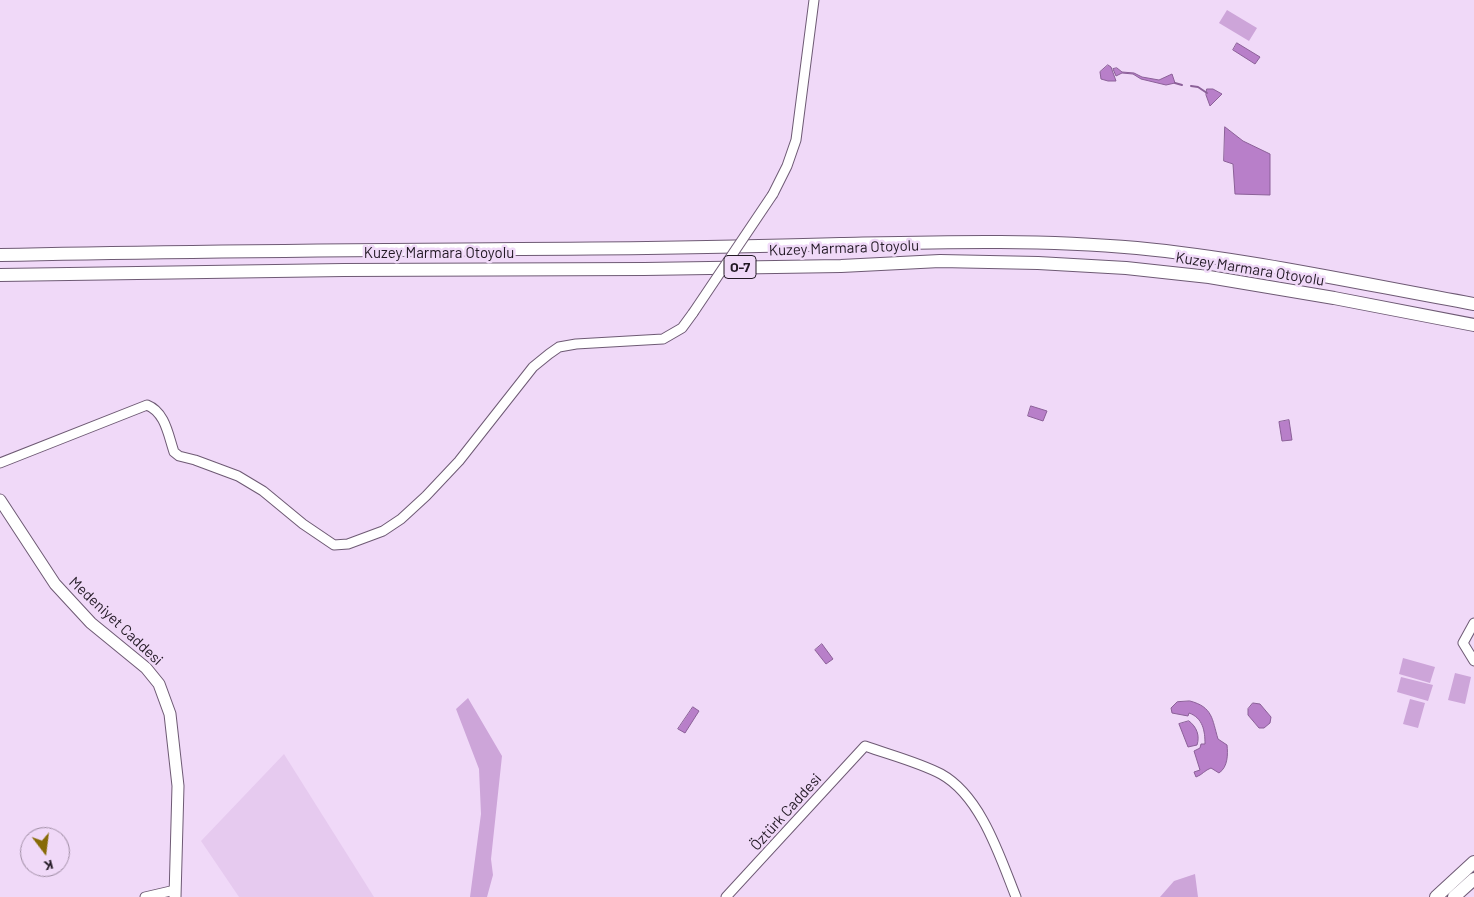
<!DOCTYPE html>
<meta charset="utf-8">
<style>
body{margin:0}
#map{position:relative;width:1474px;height:897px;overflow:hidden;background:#f0d9f8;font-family:Barlow,sans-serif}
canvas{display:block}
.north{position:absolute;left:20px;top:827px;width:50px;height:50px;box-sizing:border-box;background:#f0d9f8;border:1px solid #9e8ca3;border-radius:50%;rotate:165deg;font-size:14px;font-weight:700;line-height:20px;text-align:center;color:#221924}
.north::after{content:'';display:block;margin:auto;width:18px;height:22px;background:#876a06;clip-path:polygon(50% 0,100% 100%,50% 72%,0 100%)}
</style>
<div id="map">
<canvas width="1474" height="897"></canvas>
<div class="north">K</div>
</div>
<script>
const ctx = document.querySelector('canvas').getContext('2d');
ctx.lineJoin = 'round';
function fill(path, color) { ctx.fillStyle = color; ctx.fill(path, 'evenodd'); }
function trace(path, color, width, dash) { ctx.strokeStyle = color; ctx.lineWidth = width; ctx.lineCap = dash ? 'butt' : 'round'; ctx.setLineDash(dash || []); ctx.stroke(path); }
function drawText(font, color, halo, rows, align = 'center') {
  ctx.font = font + ' Barlow,sans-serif'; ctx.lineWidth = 5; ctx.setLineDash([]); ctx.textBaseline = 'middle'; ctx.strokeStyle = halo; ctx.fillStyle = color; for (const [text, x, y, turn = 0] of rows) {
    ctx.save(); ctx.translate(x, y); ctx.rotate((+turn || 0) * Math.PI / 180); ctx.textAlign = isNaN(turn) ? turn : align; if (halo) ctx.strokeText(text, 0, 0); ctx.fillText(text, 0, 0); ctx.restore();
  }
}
fill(new Path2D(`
 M284 754 374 897H239L201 841Z`), '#e6caef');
fill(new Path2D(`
 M1227 10 1257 28 1249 41 1219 23Z
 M1403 658 1435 667 1430 683 1399 674Z
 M1455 673 1471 677 1465 704 1448 700Z
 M1401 677 1433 685 1428 701 1397 692Z
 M468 698 502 756 491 859 493 875 487 897H470L481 814 479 769 456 709Z
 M1410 699 1425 703 1418 728 1403 724Z
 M1195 874 1198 897H1160L1174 881Z`), '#cda5d9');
const water = new Path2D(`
 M1237 43 1260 57 1255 64 1233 50Z
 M1108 65 1111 67 1116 81H1108L1101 79 1100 72Z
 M1117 68 1122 72 1134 73 1142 77 1159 80 1172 74 1175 83 1166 85 1141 79 1133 74 1122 73 1116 76 1113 69Z
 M1207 89H1213L1222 94 1210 106 1206 95Z
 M1225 127 1243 141 1270 154V195L1235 194 1233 164 1224 161Z
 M1031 406 1047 411 1043 421 1028 416Z
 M1289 420 1292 440 1282 441 1279 422Z
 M822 644 833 659 826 664 815 650Z
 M1190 701C1213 707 1212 719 1218 739L1227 745C1228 754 1228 767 1219 773L1211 768C1205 770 1202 775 1196 777L1194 772 1200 770 1194 751 1200 748 1201 744H1205C1205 731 1203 718 1189 713L1188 716 1172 713 1171 708 1177 702Z
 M1253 703 1260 704 1271 717 1270 723 1264 728H1259L1248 715V709Z
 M693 707 699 711 685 733 678 729Z
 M1189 721C1197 727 1200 736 1197 745L1188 747 1179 724Z`);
fill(water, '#b87fc9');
trace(water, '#8b6098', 1);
trace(new Path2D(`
 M1175 83 1182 85
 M1191 86 1198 87 1207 93`), '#8b6098', 2);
const minor = new Path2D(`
 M773 194 787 166 796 140 814 0
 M0 463 147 405C165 412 168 434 174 452L179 456 195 460 238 476 263 491 303 524 334 545 348 544 383 531 401 519 426 496 459 461 533 367 549 354 559 347 576 344 663 339 682 328 693 313
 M1474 623 1463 643 1474 661
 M145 897 175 890
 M726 897 865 746C890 755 918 762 941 774 981 796 1000 857 1016 897`);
const major = new Path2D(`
 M0 500 55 584 91 623 146 668 159 684 170 714 178 786 175 897`);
const highway = new Path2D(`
 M0 255C215 250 431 250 647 248 711 247 775 246 840 244 939 242 1038 239 1137 248 1250 259 1362 284 1474 304
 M0 275 344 270 644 269 841 266 940 261 1038 263 1126 268 1209 277 1334 298 1474 325
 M1436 897 1474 862
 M1454 897 1474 879`);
trace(minor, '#6e5a74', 11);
trace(major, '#6e5a74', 13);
trace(highway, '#6e5a74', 14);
trace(minor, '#fff', 9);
trace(major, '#fff', 11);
trace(highway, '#fff', 12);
const minorBridge = new Path2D(`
 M693 313 773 194`);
trace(minorBridge, '#6e5a74', 11, []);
trace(minorBridge, '#fff', 9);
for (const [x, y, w] of [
 [740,267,32]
]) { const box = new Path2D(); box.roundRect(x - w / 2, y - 11.5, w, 23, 4); ctx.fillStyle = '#f0d9f8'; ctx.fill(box); trace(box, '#221924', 1); }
drawText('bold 14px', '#221924', null, [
 ["O-7",740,267]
]);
drawText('15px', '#221924', '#f0d9f8', [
 ["Kuzey Marmara Otoyolu",844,248,-2],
 ["Kuzey Marmara Otoyolu",439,253],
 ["Kuzey Marmara Otoyolu",1250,269,9],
 ["Medeniyet Caddesi",116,621,43],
 ["Öztürk Caddesi",786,812,-48]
]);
</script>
